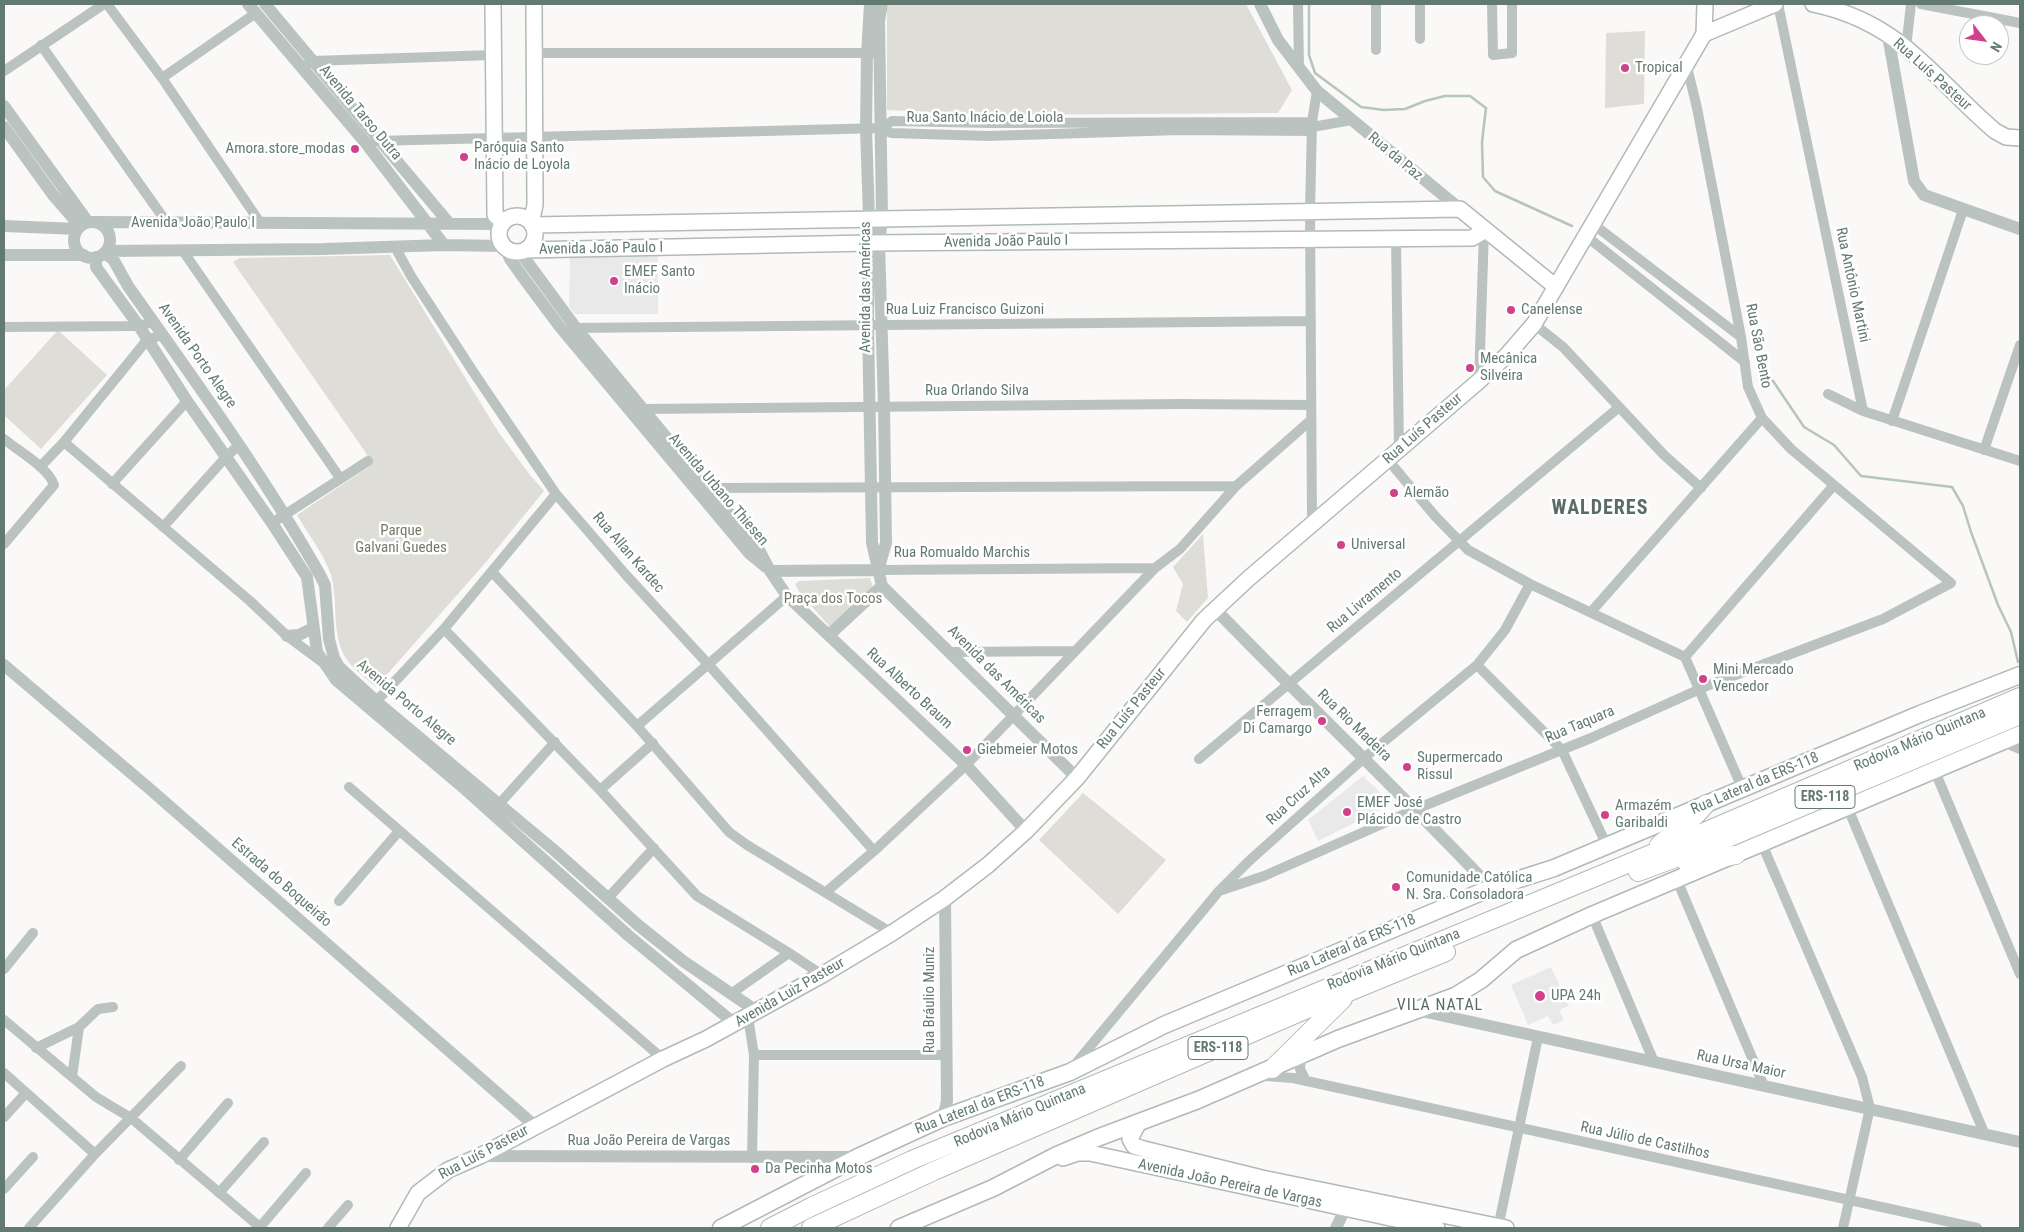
<!DOCTYPE html>
<meta charset="utf-8">
<style>
body{margin:0}
#map{position:relative;width:2024px;height:1232px;overflow:hidden;background:#faf9f8;font-family:"Roboto Condensed",sans-serif}
canvas{display:block}
.frame{position:absolute;inset:0;border:5px solid #637a73;pointer-events:none}
.north{position:absolute;left:1959px;top:15px;width:50px;height:50px;box-sizing:border-box;background:#fff;border:1px solid #c1cac7;border-radius:50%;rotate:120deg;font-size:14px;font-weight:700;line-height:20px;text-align:center;color:#637a73}
.north::after{content:'';display:block;margin:auto;width:18px;height:22px;background:#d1418b;clip-path:polygon(50% 0,100% 100%,50% 72%,0 100%)}
</style>
<div id="map">
<canvas width="2024" height="1232"></canvas>
<div class="frame"></div>
<div class="north">N</div>
</div>
<script>
const ctx = document.querySelector('canvas').getContext('2d');
ctx.lineJoin = 'round';
function fill(path, color) { ctx.fillStyle = color; ctx.fill(path, 'evenodd'); }
function trace(path, color, width, dash) { ctx.strokeStyle = color; ctx.lineWidth = width; ctx.lineCap = dash ? 'butt' : 'round'; ctx.setLineDash(dash || []); ctx.stroke(path); }
function drawText(font, color, halo, rows, align = 'center') {
  ctx.font = font + ' "Roboto Condensed",sans-serif'; ctx.lineWidth = 5; ctx.setLineDash([]); ctx.textBaseline = 'middle'; ctx.strokeStyle = halo; ctx.fillStyle = color; for (const [text, x, y, turn = 0] of rows) {
    ctx.save(); ctx.translate(x, y); ctx.rotate((+turn || 0) * Math.PI / 180); ctx.textAlign = isNaN(turn) ? turn : align; if (halo) ctx.strokeText(text, 0, 0); ctx.fillText(text, 0, 0); ctx.restore();
  }
}
fill(new Path2D(`
 M658 254V314H575L569 307 570 255Z
 M1363 776 1392 804 1318 841 1308 820Z
 M1551 967 1569 1006 1559 1010 1564 1020 1553 1025 1548 1016 1528 1025 1511 985Z`), '#e8e9e8');
fill(new Path2D(`
 M888 4H1246L1292 90 1278 113 992 115 887 110V9Z
 M1645 31 1644 104 1605 108 1606 33Z
 M390 255 499 433 530 475 544 491 486 562 376 687C367 679 355 671 348 661 330 637 339 603 331 575 324 554 308 534 297 515L370 466 366 453 233 262 240 258Z
 M58 330 107 375 41 449 4 415V390Z
 M1203 534 1208 598 1187 622 1176 611 1183 584 1173 567Z
 M870 578 873 587 830 627 799 592 795 584 799 581Z
 M1083 793 1166 860 1118 914 1039 840Z`), '#deddd8');
trace(new Path2D(`
 M1309 4V55L1315 73 1361 107 1384 110 1405 109 1425 101 1445 96H1470L1486 108 1482 142 1483 177 1495 191 1572 226
 M1769 375 1804 427 1834 445 1861 476 1952 487 1963 506 1971 532 1998 605 2011 632 2018 662`), '#b6c5be', 2.5);
const secondary = new Path2D(`
 M493 4 495 215 503 222
 M1813 4C1847 11 1879 26 1906 48 1937 73 1964 105 1995 131L2006 137 2020 138
 M1704 34 1705 4
 M499 234a18 18 0 1 1 36 0a18 18 0 1 1-36 0Z
 M531 223 535 205 534 4
 M532 225 1460 209 1556 287
 M525 250 869 243 1472 238 1484 231
 M1139 1122 1130 1139 1134 1146 1144 1149 1262 1178 1506 1228
 M1063 1158 1078 1153H1090L1437 1228
 M398 1228 418 1193 448 1170 480 1156 663 1059 706 1039 822 975 892 933 945 898 988 865 1026 831 1077 778 1204 620 1248 579 1479 381 1508 354 1534 324 1704 34 1775 4`);
const primary = new Path2D(`
 M721 1228 858 1157 943 1118 1070 1072 1164 1025 1491 888 1554 868 1920 714 2020 675
 M899 1228 993 1188 1057 1155 1097 1138 1198 1100 1338 1039 1455 996 1481 980 1516 950 1592 915 2020 734`);
const trunk = new Path2D(`
 M1659 845 1697 814 1706 804
 M1687 863 1736 855
 M1638 872 1716 843 2020 715
 M1272 1069 1343 999
 M770 1228 811 1207 912 1160 1697 835 2020 697
 M811 1228 936 1170 1300 1012 1446 952`);
trace(secondary, '#b0bab7', 18);
trace(primary, '#afb9b6', 19);
trace(trunk, '#b1b9b7', 20);
trace(new Path2D(`
 M107 4 162 78 261 224
 M1298 4 1299 69
 M1420 4V39
 M1492 4 1493 55 1512 53V4
 M1778 4 1863 411
 M1921 4 2020 23
 M41 45 167 223
 M1906 48 1911 4
 M1376 50V4
 M535 53H874
 M308 64 312 61 493 55
 M4 71 104 4
 M162 78 256 13
 M1312 127 1352 120
 M882 128 892 121 990 123 1312 122
 M376 141 882 128 891 133 988 136 1180 130 1312 131
 M1593 224 1741 337
 M1586 236 1745 362
 M1396 239 1399 451
 M395 247 411 276 474 373 556 494 626 575 708 664 874 851
 M183 251 340 478
 M1534 324 1563 347 1664 455 1701 488
 M4 327 139 326 153 322
 M572 328 1311 321
 M1479 381 1484 231
 M1828 394 1863 411 2020 461
 M643 409 1181 404 1311 405
 M1892 421 1963 210
 M4 439C18 451 48 467 54 485L4 544
 M64 442 250 601 287 636 322 662
 M1984 450 2020 345
 M1388 460 1435 516 1468 550 1530 584 1685 657 1743 790
 M40 467 64 442 147 340 162 335
 M112 484 187 401
 M704 488 1236 486
 M272 523 368 461
 M1312 523 1310 212 1312 122 1317 91
 M163 527 226 457 239 445
 M879 570 1155 568
 M492 572 637 726 729 832 747 845 892 933
 M1591 612 1762 418
 M444 629 600 790 697 896 789 953 822 975
 M950 652 1074 651
 M1685 657 1834 485
 M1477 665 1562 750 1607 846
 M371 707 444 629 556 494
 M637 726 787 596
 M1199 759 1618 408
 M1934 769 2020 974
 M349 787 663 1059
 M600 790 653 743
 M500 803 555 742
 M1847 806 1985 1135
 M1762 844 1862 1077 1870 1108 1843 1228
 M1677 880 1764 1086
 M1219 891 1264 876 1416 809 1591 738 1709 685 1883 619 1951 583 1791 449 1762 418 1748 387 1741 337 1697 108 1686 63
 M826 892 874 851 966 765 1155 568 1180 549 1236 486 1311 420
 M608 898 654 848
 M339 901 399 831
 M1592 915 1654 1062
 M4 969 33 933
 M732 993 789 953
 M748 1017 754 1055 752 1158
 M4 1020 96 1097 131 1118 261 1228
 M36 1048 79 1027 98 1009 113 1007
 M754 1055H947
 M1301 1056 1300 1069 1306 1081
 M1073 1067 1219 891 1249 861 1364 758 1477 665 1505 630 1530 584
 M4 1073 95 1154
 M1265 1076 1293 1078 1977 1228
 M72 1077 79 1027
 M4 1117 26 1093
 M179 1160 228 1103
 M4 1189 33 1157
 M219 1193 264 1142
 M260 1227 306 1173
 M29 1228 95 1154 181 1066
 M328 1228 348 1205
 M1498 1228 1538 1037`), '#bbc3c1', 10);
trace(new Path2D(`
 M248 4 365 142 444 245
 M265 4 449 223
 M870 4 867 54 866 129 869 218 868 325 872 543 882 586 1077 778
 M1260 4 1278 40 1317 91 1460 209
 M1888 36 1914 181 1924 195 2020 229
 M4 106 88 222
 M4 127 53 195 80 226
 M94 222 501 224
 M74 240a18 18 0 1 1 36 0a18 18 0 1 1-36 0Z
 M4 226 78 229
 M506 249 510 259 525 280 560 327 749 553 766 567
 M106 251 324 249 444 245 503 246
 M520 252 576 328 758 548 770 571 787 596 966 765 1026 831
 M104 253 113 259 128 286C195 381 263 474 320 575L325 585 329 639 334 658 339 667 377 702 555 851 638 925 683 961 758 1012
 M4 255H84
 M96 257V267L139 326 187 401 272 523 307 577 317 652 336 680 466 790 629 936 735 1024
 M879 567 886 543 884 406 879 244 882 218 879 21 882 4
 M770 571 879 570
 M1215 609C1306 703 1401 793 1491 888
 M829 635 882 586
 M287 636 299 635 313 628V621
 M4 665 151 790 535 1126
 M2004 741 2020 748
 M1417 1010 2020 1142
 M943 1118 947 1101 945 898
 M480 1156 855 1157
 M1336 1228 1349 1201`), '#bbc3c1', 12);
trace(secondary, '#fff', 15);
trace(primary, '#fff', 16);
trace(trunk, '#fff', 18);
for (const [x, y, r, color] of [
 [1625,68,5,"#d1418b"],
 [355,149,5,"#d1418b"],
 [464,157,5,"#d1418b"],
 [614,281,5,"#d1418b"],
 [1511,310,5,"#d1418b"],
 [1470,368,5,"#d1418b"],
 [1394,493,5,"#d1418b"],
 [1341,545,5,"#d1418b"],
 [1703,679,5,"#d1418b"],
 [1322,721,5,"#d1418b"],
 [967,750,5,"#d1418b"],
 [1407,767,5,"#d1418b"],
 [1347,812,5,"#d1418b"],
 [1605,815,5,"#d1418b"],
 [1396,887,5,"#d1418b"],
 [1540,996,6,"#d1418b"],
 [755,1169,5,"#d1418b"]
]) { const dot = new Path2D(); dot.arc(x, y, r, 0, 2 * Math.PI); ctx.fillStyle = color; ctx.fill(dot); trace(dot, '#fff', 2); }
for (const [x, y, w] of [
 [1825,797,60],
 [1218,1048,60]
]) { const box = new Path2D(); box.roundRect(x - w / 2, y - 11.5, w, 23, 4); ctx.fillStyle = '#fff'; ctx.fill(box); trace(box, '#637a73', 1); }
drawText('bold 14px', '#637a73', null, [
 ["ERS-118",1825,797],
 ["ERS-118",1218,1048]
]);
drawText('15px', '#637a73', '#fff', [
 ["Tropical",1635,68],
 ["Paróquia Santo",474,148],
 ["Inácio de Loyola",474,165],
 ["Amora.store_modas",345,149,"right"],
 ["EMEF Santo",624,272],
 ["Inácio",624,289],
 ["Canelense",1521,310],
 ["Mecânica",1480,359],
 ["Silveira",1480,376],
 ["Alemão",1404,493],
 ["Universal",1351,545],
 ["Mini Mercado",1713,670],
 ["Vencedor",1713,687],
 ["Ferragem",1312,712,"right"],
 ["Di Camargo",1312,729,"right"],
 ["Giebmeier Motos",977,750],
 ["Supermercado",1417,758],
 ["Rissul",1417,775],
 ["EMEF José",1357,803],
 ["Plácido de Castro",1357,820],
 ["Armazém",1615,806],
 ["Garibaldi",1615,823],
 ["Comunidade Católica",1406,878],
 ["N. Sra. Consoladora",1406,895],
 ["UPA 24h",1551,996],
 ["Da Pecinha Motos",765,1169]
], 'left');
drawText('15px', '#637a73', '#fff', [
 ["Rua Luís Pasteur",1932,75,42],
 ["Avenida Tarso Dutra",360,113,50],
 ["Rua Santo Inácio de Loiola",985,118],
 ["Rua da Paz",1395,157,40],
 ["Avenida João Paulo I",193,223],
 ["Avenida João Paulo I",1006,242,-1],
 ["Avenida João Paulo I",601,249,-1],
 ["Rua Antônio Martini",1852,285,78],
 ["Avenida das Américas",866,287,-90],
 ["Rua Luiz Francisco Guizoni",965,310],
 ["Rua São Bento",1758,346,79],
 ["Avenida Porto Alegre",197,356,55],
 ["Rua Orlando Silva",977,391],
 ["Rua Luís Pasteur",1423,429,-41],
 ["Avenida Urbano Thiesen",718,490,49],
 ["Rua Allan Kardec",628,553,49],
 ["Rua Romualdo Marchis",962,553],
 ["Rua Livramento",1365,601,-40],
 ["Avenida das Américas",996,675,45],
 ["Rua Alberto Braum",909,689,43],
 ["Avenida Porto Alegre",406,703,40],
 ["Rua Luís Pasteur",1132,709,-51],
 ["Rua Taquara",1580,725,-23],
 ["Rua Rio Madeira",1354,726,44],
 ["Rodovia Mário Quintana",1920,740,-23],
 ["Rua Lateral da ERS-118",1755,784,-23],
 ["Rua Cruz Alta",1299,796,-42],
 ["Estrada do Boqueirão",281,883,41],
 ["Rua Lateral da ERS-118",1352,946,-23],
 ["Rodovia Mário Quintana",1394,960,-22],
 ["Avenida Luiz Pasteur",790,993,-30],
 ["Rua Bráulio Muniz",930,1000,-90],
 ["Rua Ursa Maior",1741,1065,12],
 ["Rua Lateral da ERS-118",980,1106,-21],
 ["Rodovia Mário Quintana",1020,1116,-23],
 ["Rua João Pereira de Vargas",649,1141],
 ["Rua Júlio de Castilhos",1645,1141,12],
 ["Rua Luís Pasteur",484,1153,-28],
 ["Avenida João Pereira de Vargas",1230,1184,12]
]);
drawText('15px', '#777866', '#fff', [
 ["Parque",401,531],
 ["Galvani Guedes",401,548],
 ["Praça dos Tocos",833,599]
]);
ctx.letterSpacing = '1px';
drawText('16px', '#596c66', '#fff', [
 ["VILA NATAL",1440,1006]
]);
ctx.letterSpacing = '0px';
ctx.letterSpacing = '1px';
drawText('bold 20px', '#596c66', '#fff', [
 ["WALDERES",1600,509]
]);
ctx.letterSpacing = '0px';
</script>
